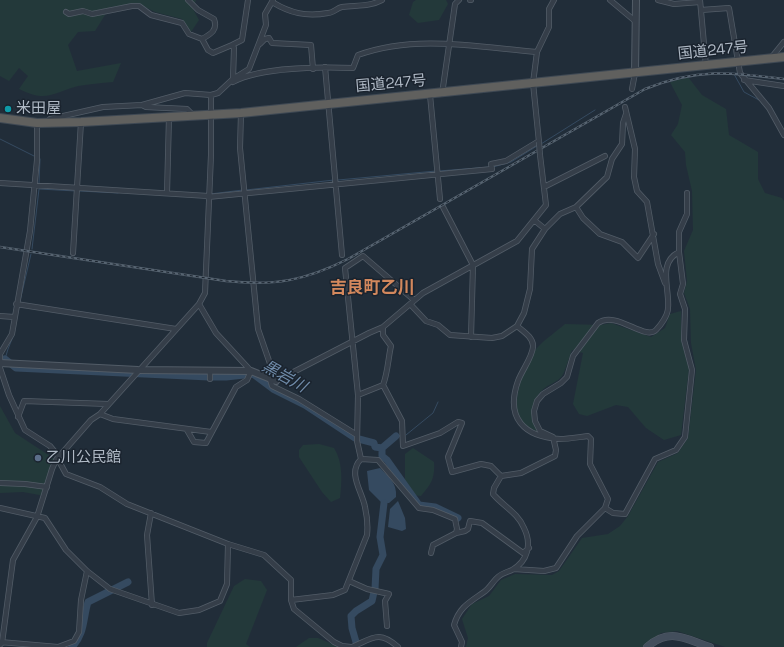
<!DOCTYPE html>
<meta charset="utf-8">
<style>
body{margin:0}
canvas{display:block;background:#212d39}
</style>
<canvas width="784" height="647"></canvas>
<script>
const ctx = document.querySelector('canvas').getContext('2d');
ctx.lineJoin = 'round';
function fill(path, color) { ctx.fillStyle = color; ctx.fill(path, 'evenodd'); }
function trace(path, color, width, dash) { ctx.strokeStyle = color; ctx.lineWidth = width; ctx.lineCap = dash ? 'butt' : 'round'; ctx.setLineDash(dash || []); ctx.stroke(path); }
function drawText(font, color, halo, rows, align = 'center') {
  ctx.font = font + ' "Space Grotesk","Noto Sans JP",sans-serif'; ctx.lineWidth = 3; ctx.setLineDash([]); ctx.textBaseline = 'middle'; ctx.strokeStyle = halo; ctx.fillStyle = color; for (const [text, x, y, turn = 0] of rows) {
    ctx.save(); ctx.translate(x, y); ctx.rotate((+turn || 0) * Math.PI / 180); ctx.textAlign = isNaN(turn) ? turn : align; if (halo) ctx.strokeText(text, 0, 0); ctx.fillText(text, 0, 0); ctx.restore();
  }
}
fill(new Path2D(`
 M0 0H196L193 9 199 20 191 32 182 19 155 12 139 4 110 7 95 31 78 32 68 45 77 71 121 63 113 82C101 83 89 84 78 86 51 93 48 103 19 89L28 76 19 68 9 81 0 76Z
 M416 0H446L448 4 439 20 418 23 409 15 413 2Z
 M688 77 702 95 726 109 729 135 758 152V179L765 193 782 198 784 201V647H725L677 631 661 633 642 647H466L468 638 462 619 472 604 489 596 501 580 515 574 552 575 559 571 582 538 608 534 620 526 628 516 658 462 678 453 688 438 696 370 691 343 690 309 684 293 687 281 684 251 693 230 692 191 686 165 685 152 671 135 678 124 682 105 670 82Z
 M681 311V340L689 369 681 435 664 440 646 428 628 407 616 405 587 416 579 414 573 404 583 353 572 350C569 357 565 372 562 376 558 381 551 384 546 387 530 399 531 415 538 432 530 428 522 425 519 417 511 402 526 359 537 348 545 339 556 332 565 324L601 325 611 323 651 337 665 328 670 314Z
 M0 406 15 433 56 460 45 496 23 492 0 493Z
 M319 444 334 448C343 462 342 481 340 498L331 502 322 492 299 457V450L303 445Z
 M413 448 434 462C435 479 431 484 421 496L412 495 405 486V454Z
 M245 579 261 581 267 590 246 644 250 647H207V643L234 586Z
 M309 638H318L339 647H296Z`), '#23393a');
fill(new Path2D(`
 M380 468C389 477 397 483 396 497L389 503H382L369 490 367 471Z
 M398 501 405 518 406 529 402 531 388 527 390 509Z`), '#354a60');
trace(new Path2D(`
 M734 74 744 92 759 100
 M771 107 781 126
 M0 139 34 156
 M541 144 595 110
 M493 167 511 162 537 146
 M439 171 490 167
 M338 180 436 171
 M39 183 40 159
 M246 190 334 180
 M79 191 118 193
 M210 194 243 190
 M32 249 39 189 76 191
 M20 301 31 254
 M2 358 5 359 8 349 14 334
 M406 435 433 413 438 402
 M396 436H401`), '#354a60', 1);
trace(new Path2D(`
 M5 359 16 368 209 377H226L253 374 273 389 305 405 355 438 374 443 375 447 382 448V456L387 460 419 505 435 507 458 518
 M382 448 396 436
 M375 589 376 569 383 555 380 537 384 503
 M356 642 352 628 351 616 356 611 372 601 374 592
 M72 647C85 634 83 618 88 602L128 582`), '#354a60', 7);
const minor = new Path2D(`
 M188 0 198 10 214 19C218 30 211 34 202 39
 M470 0H471
 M610 0 635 21
 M658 0 674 4 700 2
 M700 0 706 66
 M272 2C290 13 306 17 328 13 333 13 337 8 342 7 356 5 369 7 382 0
 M701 10 729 8 740 73 769 108 784 135
 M66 12 69 14 83 11 92 14 132 6H139L151 15 182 23 189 34 202 39 208 50 213 53 232 45 234 48 233 79
 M260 44 265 39 269 38 272 43 311 45 313 69
 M232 45 242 40 248 0
 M771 58 784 42
 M325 67 342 255
 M744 80 784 86
 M233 82C260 67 322 67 353 68L358 55C415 34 478 47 537 52
 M632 89 635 73
 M442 94 455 4 459 0
 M430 95 440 199
 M142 105 185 93 211 95
 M625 107 635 149 634 177 637 191 647 202 658 264 665 283
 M241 113 240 148 258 329 276 381 369 333 383 327 423 293 517 241 546 205 540 155
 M47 122 50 119 103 107 142 105 146 107 187 109 193 115
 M37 123V160L30 231 12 334 0 354V368L9 395 25 430 50 446 59 457
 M539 142 533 83 537 52 549 27V9L554 0
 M0 183 208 196
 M544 187 605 156
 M167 193 169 117
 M208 197 492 169 491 164 506 161 539 141
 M443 207 473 265 471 337
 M576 207 583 218 600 234 622 242 638 258 654 234
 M534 220 545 229
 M679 252V232L687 214V193
 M73 253 81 122
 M16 304 176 329
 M411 305 426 321 438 325 450 335 492 338 502 336 517 326 524 313 530 289 532 249 545 229 560 214 576 207 607 177 612 159 622 144 623 123 626 114
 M0 316 14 317
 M383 327V335L391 346C388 359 388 372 383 385
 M210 372V379
 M270 379 272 386 299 399 357 435
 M358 395 383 385 402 421 403 446 440 433 458 422 462 423 448 457 452 472 481 464 491 466 501 476
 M100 414 113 419 211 432
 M18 417 24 401 108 404
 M187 430 194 442 206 443 236 387 247 380 251 371 216 333 199 304
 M361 459 378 460 419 508 433 510 455 519 457 529 456 533 433 545 431 553
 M56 460 60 463 66 474 100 487 127 504 228 544 264 555 291 580V600L294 609 334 642 342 646 351 647
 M0 483 25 484 47 487
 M0 508 45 518 66 550 87 571 110 589 179 613 199 610 220 601 227 584 228 544
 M151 513 147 535 152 605
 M456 533 465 531 468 529 470 521 482 523 523 553 529 548
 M514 569 544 571 556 568 577 536 605 508 608 499 590 464 591 439 588 436C579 437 569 439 560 439 524 437 505 418 518 381 522 370 532 358 533 347 534 338 523 331 517 326
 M349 581 367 589 389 594 385 601 387 626
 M291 600 333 595 345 590 367 535C368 526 367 516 365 507 362 491 347 473 361 459L357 441 358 395 345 268 363 256 414 300
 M0 642 58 647 74 641 79 632 81 600 87 571
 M0 645 2 643 13 560 37 517 52 469 56 460 91 420 100 414 199 304 205 293 211 155V95L218 93 233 79 249 69 266 25 265 14 273 0
 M352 647C373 638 379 630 398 647
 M461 647 462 642 454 625C459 607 470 602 484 592 490 588 493 581 498 577 502 573 508 572 512 570 528 561 532 544 524 528 518 513 503 506 493 494L494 488 501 476 521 473 555 456 556 450 553 437 540 431 535 421 534 411 537 401 543 394 561 383 567 377 573 356 598 323C616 310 645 341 656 330 661 325 668 315 668 308 670 289 657 263 679 252L683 284 680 294 685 309 684 340 692 370 685 437 676 450 655 459 625 514 613 513 605 508`);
const tertiary = new Path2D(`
 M635 73 636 1
 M0 363 138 370 251 371 276 381`);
const secondary = new Path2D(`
 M647 647C670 627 685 639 710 647`);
const trunk = new Path2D(`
 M0 118 37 123 81 122 241 113 784 57`);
trace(minor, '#525c67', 6);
trace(tertiary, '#525c67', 8);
trace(secondary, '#525c67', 8);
trace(trunk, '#3f4954', 10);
trace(minor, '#353e49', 4.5);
trace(tertiary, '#353e49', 6);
trace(secondary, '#434e5c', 7);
trace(trunk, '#60605e', 8);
const rail = new Path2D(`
 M0 247 226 281C275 286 304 281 348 259L645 89C697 68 730 72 784 79`);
trace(rail, '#566370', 2.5);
trace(rail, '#1a232e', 1, [3]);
const minorBridge = new Path2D(`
 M539 142 540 155`);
trace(minorBridge, '#525c67', 6, []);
trace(minorBridge, '#353e49', 4.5);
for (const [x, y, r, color] of [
 [8,109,4,"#0f9aa8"],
 [38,458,4,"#5c6f8a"]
]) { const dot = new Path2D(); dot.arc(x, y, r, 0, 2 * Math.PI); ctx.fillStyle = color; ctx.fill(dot); trace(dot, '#1a232e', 1.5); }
drawText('15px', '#afb9c5', '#1a232e', [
 ["国道247号",713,51,-6],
 ["国道247号",391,84,-5]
]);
drawText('15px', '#afb9c5', '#1a232e', [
 ["米田屋",16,109],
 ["乙川公民館",46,458]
], 'left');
drawText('italic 16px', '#708caa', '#1a232e', [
 ["黒岩川",284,377,29]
]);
drawText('bold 17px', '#d3885d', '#1a232e', [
 ["吉良町乙川",372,288]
]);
</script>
